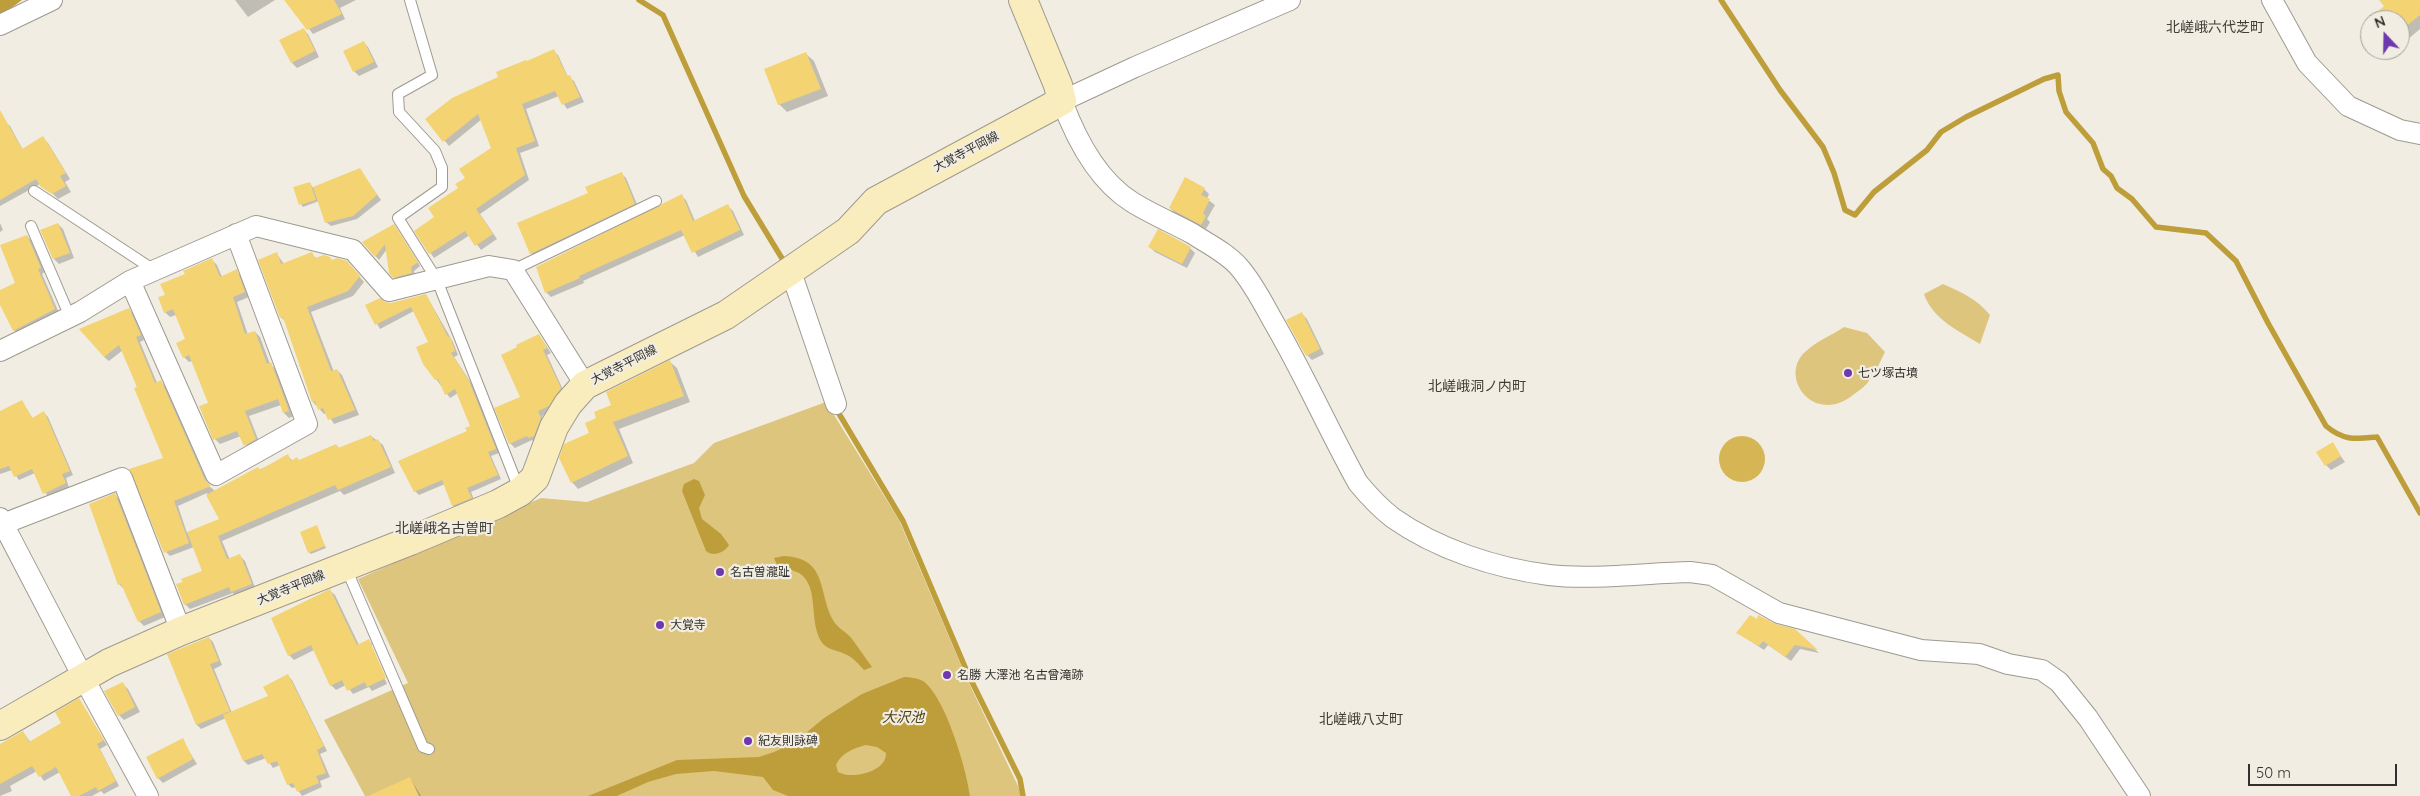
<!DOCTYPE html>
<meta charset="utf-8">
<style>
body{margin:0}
#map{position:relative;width:2420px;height:796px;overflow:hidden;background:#f1ede2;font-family:Quicksand,sans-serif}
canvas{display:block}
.north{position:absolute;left:2360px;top:10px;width:50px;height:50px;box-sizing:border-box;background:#f1ede2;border:1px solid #a4a199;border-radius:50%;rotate:339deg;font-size:14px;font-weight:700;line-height:20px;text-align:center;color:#31302c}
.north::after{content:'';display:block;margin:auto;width:18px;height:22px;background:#6e38af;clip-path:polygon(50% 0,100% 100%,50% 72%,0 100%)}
.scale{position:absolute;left:2248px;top:764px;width:149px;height:22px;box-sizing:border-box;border:2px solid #31302c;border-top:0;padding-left:6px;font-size:15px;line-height:18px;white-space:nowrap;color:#31302c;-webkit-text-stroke:4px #f1ede2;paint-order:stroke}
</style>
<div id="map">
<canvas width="2420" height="796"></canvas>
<div class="north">N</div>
<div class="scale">50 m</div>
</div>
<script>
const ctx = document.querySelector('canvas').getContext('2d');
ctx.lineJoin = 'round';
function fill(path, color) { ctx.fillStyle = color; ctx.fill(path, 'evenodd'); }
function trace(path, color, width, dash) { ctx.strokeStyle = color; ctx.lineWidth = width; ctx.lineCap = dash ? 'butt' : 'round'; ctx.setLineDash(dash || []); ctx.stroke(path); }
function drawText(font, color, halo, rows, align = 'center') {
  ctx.font = font + ' Quicksand,"Noto Sans JP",sans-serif'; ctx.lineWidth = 4.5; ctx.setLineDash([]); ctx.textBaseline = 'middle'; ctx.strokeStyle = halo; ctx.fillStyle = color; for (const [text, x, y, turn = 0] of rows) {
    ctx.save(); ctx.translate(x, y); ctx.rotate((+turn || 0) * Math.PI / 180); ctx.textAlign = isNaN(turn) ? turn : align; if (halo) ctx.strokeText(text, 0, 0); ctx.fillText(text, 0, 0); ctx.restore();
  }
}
fill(new Path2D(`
 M1943 284C1961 292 1977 299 1990 315L1980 344C1958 330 1933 320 1924 294Z
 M1844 327 1867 333 1885 352C1880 362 1875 374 1868 382 1865 387 1858 391 1853 395 1814 426 1778 377 1805 352 1815 342 1832 335 1844 327Z
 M826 402 899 520 967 679 1018 786 1021 796H365L324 720 408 683 358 579 541 498 587 502 694 463 714 443Z`), '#dec57e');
fill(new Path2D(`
 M1719 459a23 23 0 1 1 46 0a23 23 0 1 1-46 0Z`), '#d6b554');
fill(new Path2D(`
 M0 0H22L0 16Z
 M694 479 699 481 705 495 699 508 702 519 721 534 729 545C724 553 713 557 706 551L682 491 684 484Z
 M784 556C828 558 818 593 833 620 837 628 847 632 852 639 859 648 865 658 872 667L864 670C859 665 854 658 847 655 839 650 830 651 823 644 807 623 821 587 799 573 793 570 784 568 777 565L774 558Z
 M904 677C910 677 917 678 923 681 945 696 967 770 970 796H788L773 790 763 777 714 771 676 774 648 782 617 796H588L677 760 759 757 774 752 794 743 824 718 862 694ZM866 745 877 747 886 753C887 772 851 780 838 772L836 765C841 753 854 748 866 745Z`), '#be9e3a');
fill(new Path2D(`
 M235 0H275L248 17Z
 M286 0H356L340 8 345 19 313 34Z
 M2381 0H2420V29L2400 46V20H2370V26L2367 22 2386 7Z
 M303 29 308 34 319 57 297 68 292 63Z
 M363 42 368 47 378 67 359 76 354 71Z
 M553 51 558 55 568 77 574 81 584 102 567 109 559 96 526 109 539 146 520 153 529 180 480 214 497 239 481 250 470 235 434 258 416 231 436 217 493 148 482 119 449 146 427 119 528 63Z
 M806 54 814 61 828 96 787 112 779 104Z
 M0 118 10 126 23 150 43 138 48 143 70 179 65 182 71 192 58 199 42 183 0 206Z
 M360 170 381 200 357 219 331 226 326 222 319 201 303 207 301 204 310 183 313 188Z
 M621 173 626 178 639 209 536 258 531 253 590 194Z
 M1204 189 1209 194 1207 199 1215 205 1207 219 1210 222 1206 229 1175 213 1170 208Z
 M681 196 686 200 695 221 728 206 733 211 744 235 698 257 685 235 583 281 584 283 551 297 546 292 537 267Z
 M0 223 3 230 0 232Z
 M58 224 63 229 74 258 59 264 54 259Z
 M397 230 420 266 414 271 415 277 398 281 391 273 387 249 379 260 364 243Z
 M27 236 31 240 45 272 42 274 59 313 18 334 14 330 0 300V291L17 284Z
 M1150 247 1190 248 1195 253 1187 268 1155 252Z
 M277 254 284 264 312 254 317 259 333 261 351 267 364 282 353 296 311 312 334 372 337 370 342 375 359 415 334 424 327 413 324 414 313 402 286 322 281 317Z
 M212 260 217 265 222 277 236 271 241 276 249 297 237 302 248 335 255 332 260 337 270 364 276 369 294 416 289 418 284 413 281 405 249 416 260 444 250 450 241 436 220 444 215 439 209 403 192 361 189 362 184 357 187 340 176 315 170 317 165 312 166 296 186 275Z
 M426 295 453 342 458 355 454 357 473 386 499 453 491 456 501 479 471 492 475 502 457 510 453 506 445 484 419 495 415 491 472 426 458 393 450 398 436 379 430 343 414 311 380 329 367 306 391 304Z
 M129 309 133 314 144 340 140 342 157 383 161 382 165 386 209 486 215 491 288 456 293 461H300L336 445 340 449 371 436 383 445 395 473 344 495 340 491 222 541 230 560 240 556 245 561 256 590 237 597 233 593 190 609 185 604 203 572 194 547 170 556 166 552 164 458 123 350 109 361 104 357ZM207 493 221 520 187 533 178 506Z
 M1302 314 1307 319 1324 354 1312 360 1307 355Z
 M539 335 551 353 547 355 565 394 554 410 542 416 545 424 534 442 532 440 515 448 510 443Z
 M670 362 677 368 690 402 619 429 633 463 578 489 572 482 598 419Z
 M22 401 33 419 44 413 48 417 73 475 66 478 69 488 48 497 35 473 19 480 12 470 0 474V412Z
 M2332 444 2345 462 2331 470 2326 465Z
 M115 495 120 500 165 617 144 626 139 621 124 589 119 584Z
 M316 527 326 548 311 554 309 552Z
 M330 591 335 595 359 645 369 641 373 645H370L387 684 372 691 369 687 353 694 346 685 336 690 331 685 314 650 294 660 289 655 272 619Z
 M1775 626 1794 631 1819 653 1800 649 1791 661 1768 645 1764 650 1738 633Z
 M209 638 213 642 222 665 214 669 232 713 269 697 288 676 292 680 327 751 320 754 330 777 320 781 322 787 302 796 296 787 292 788 288 784 280 765 273 768 266 758 248 765 244 761 226 718 201 729 197 725 168 655Z
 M373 645 390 683H389Z
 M123 684 128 689 140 712 124 720 119 715Z
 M79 700 107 745 100 749 119 786 104 794 101 791 92 796H74L60 772 44 781 37 771 10 786 12 791 0 796V764L23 732 31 743 63 724Z
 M182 740 197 764 163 783 158 778Z
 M410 778 421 796H384Z`), '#0003');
trace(new Path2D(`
 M639 0 663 15 744 196 786 265
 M1721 0 1780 90 1823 147 1834 173 1845 210 1855 215 1874 192 1927 150 1941 132 1966 117 2044 79 2058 75 2059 91 2066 112 2093 143 2103 169 2111 176 2117 188 2132 199 2156 227 2206 233 2236 261 2268 323 2326 426C2344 441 2355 439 2377 437L2420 513
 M835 407 903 521 968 674 1020 779 1023 796`), '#be9e3a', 5.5);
fill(new Path2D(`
 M284 0H334L342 14 307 30Z
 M2379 0H2420V15L2400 31V20H2368L2384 6Z
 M304 28 315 51 291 63 279 40Z
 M364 41 374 62 353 72 343 51Z
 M554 49 567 76 570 75 580 97 562 105 555 91 522 104 535 141 516 148 525 175 476 209 493 234 475 246 465 231 429 254 414 231 434 217 428 208 458 188 455 184 465 178 459 169 491 148 478 114 443 142 425 119 452 98 498 77 496 72 526 60 527 61Z
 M806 52 821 89 778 105 764 69Z
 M0 110 22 149 43 136 66 173 60 176 66 186 52 194 41 187 36 179 0 200Z
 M360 168 377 195 353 216 325 223 313 187Z
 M622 172 635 204 530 254 517 223 588 193 585 187Z
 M1185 177 1205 188 1201 195 1210 199 1203 213 1206 216 1201 225 1169 208Z
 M310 182 316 200 299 205 293 187Z
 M682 194 693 221 728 204 740 230 692 253 681 230 579 276 580 278 545 293 536 267Z
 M58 223 70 253 53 259 40 230Z
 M394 224 418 262 411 267 412 273 393 278 389 273 385 244 375 257 362 242Z
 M1158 229 1191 247 1182 264 1148 247Z
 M27 235 41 268 38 269 55 309 13 331 0 305V290L15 283 0 245Z
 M277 252 281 264 312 252 315 258 324 255 330 257 332 260 337 258 347 261 360 276 348 291 307 307 331 371 337 369 355 410 328 420 323 408 318 410 315 401 312 402 283 317 280 318 258 260Z
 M212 258 220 277 237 269 245 292 233 297 245 334 255 331 267 364 271 362 289 411 283 413 278 399 245 411 256 439 244 446 237 431 213 440 199 406 208 403 189 355 183 358 176 343 185 339 173 309 164 313 158 297 165 295 160 284 185 274 183 271Z
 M426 294 448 337 450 336 455 351 451 353 469 381 496 449 488 452 498 475 467 488 472 498 452 506 442 480 414 492 398 461 467 431 465 428 470 426 455 389 445 395 438 379 435 380 423 364 416 347 428 342 411 307 375 325 365 305 380 298 385 302 391 303Z
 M129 308 141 335 136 337 155 383 161 380 205 480 211 486 174 501 189 543 164 553 129 469 163 458 134 388 137 387 119 345 104 357 79 329Z
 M1302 312 1320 349 1306 356 1286 320Z
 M539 334 547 348 543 350 561 388 549 406 538 411 541 418 534 436 528 438 527 436 509 444 494 408 520 397 501 355 517 347 516 345Z
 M670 360 684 396 613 422 628 456 571 483 559 458 564 444 589 433 585 423 596 418 594 412 611 405 606 392Z
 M22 400 32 418 44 411 70 471 62 474 66 483 43 494 32 469 14 477 9 466 0 469V411Z
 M371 435 374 441 378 439 391 467 338 490 335 485 218 536 227 559 240 554 252 584 231 592 229 587 184 605 176 584 183 582 181 579 202 571 187 532 219 519 206 495 258 467 260 470 288 454 291 461 297 457 299 460 336 444 338 448Z
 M2333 442 2341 456 2325 466 2316 452Z
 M115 493 161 612 138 622 121 584 118 585 89 504Z
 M317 525 325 546 308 553 300 532Z
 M330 589 357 645 369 639 386 678 367 687 365 682 347 691 342 680 330 686 311 645 288 656 271 618Z
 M1750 615 1757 619 1758 615 1776 624 1795 629 1818 650 1795 645 1785 657 1763 641 1759 646 1736 633Z
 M209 637 219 661 210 664 230 711 196 725 167 654Z
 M288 674 324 746 317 750 326 773 316 776 319 783 297 792 293 783 287 785 277 761 268 764 262 754 243 761 223 715 268 696 263 687Z
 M123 682 135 707 118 716 104 691Z
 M79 698 104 740 97 744 116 781 98 791 96 787 79 796H71L56 767 39 777 32 766 0 784V744L23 731 29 742 61 723 55 712Z
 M183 738 193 759 157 779 146 757Z
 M410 777 419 796H368Z`), '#f4d372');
const lane = new Path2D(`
 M410 0 432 75 398 94 399 112 435 151 442 168V187L398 218 437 280 519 489
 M34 191 154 270
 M31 226 70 317
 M513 270 656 201
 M346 568 423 747 429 749`);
const street = new Path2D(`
 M1290 0 1135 67 1062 101C1076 139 1097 180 1132 202 1151 214 1173 223 1193 234 1208 244 1227 253 1239 267 1253 283 1263 303 1273 321 1304 374 1328 429 1358 483 1368 495 1380 508 1393 518 1437 549 1495 568 1549 575 1591 580 1647 573 1690 572L1712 575 1779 613 1921 650 1979 654 2008 664 2042 670 2059 682 2088 718 2140 796
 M2272 0 2307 63 2348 106 2400 130 2420 134
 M0 25 52 0
 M791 272 836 404
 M130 281 216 475 307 424 236 234
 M0 351 80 312 130 281 256 226 353 250 389 291 489 266 513 270 585 385
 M0 518 83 677 148 796
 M3 524 122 478 181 631`);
const secondary = new Path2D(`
 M0 726 109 663 181 631 410 541 498 504 520 492 535 478 554 427 568 404 585 385 726 315 848 231 876 201 1062 101 1058 85 1023 0`);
trace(lane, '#9e9a90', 12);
trace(street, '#9e9a90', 22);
trace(secondary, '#9e9a90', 30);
trace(lane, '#fff', 10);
trace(street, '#fff', 20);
trace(secondary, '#faedbd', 28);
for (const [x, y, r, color] of [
 [1848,373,5,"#6e38af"],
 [720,572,5,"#6e38af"],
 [660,625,5,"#6e38af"],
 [947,675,5,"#6e38af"],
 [748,741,5,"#6e38af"]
]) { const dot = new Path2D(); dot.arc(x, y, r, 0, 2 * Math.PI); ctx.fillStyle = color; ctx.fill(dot); trace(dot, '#f1ede2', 2); }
drawText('12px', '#31302c', '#f1ede2', [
 ["大覚寺平岡線",966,152,-28],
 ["大覚寺平岡線",624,365,-27],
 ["大覚寺平岡線",291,588,-22]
]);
drawText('12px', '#31302c', '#f1ede2', [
 ["七ツ塚古墳",1858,373],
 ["名古曽瀧趾",730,572],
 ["大覚寺",670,625],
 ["名勝 大澤池 名古曾滝跡",957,675],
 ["紀友則詠碑",758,741]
], 'left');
drawText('14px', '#423f37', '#f1ede2', [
 ["北嵯峨六代芝町",2215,28],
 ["北嵯峨洞ノ内町",1477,387],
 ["北嵯峨名古曽町",444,529],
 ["北嵯峨八丈町",1361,720]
]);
drawText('italic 14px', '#4d3f16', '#f1ede2', [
 ["大沢池",903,718]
]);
</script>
